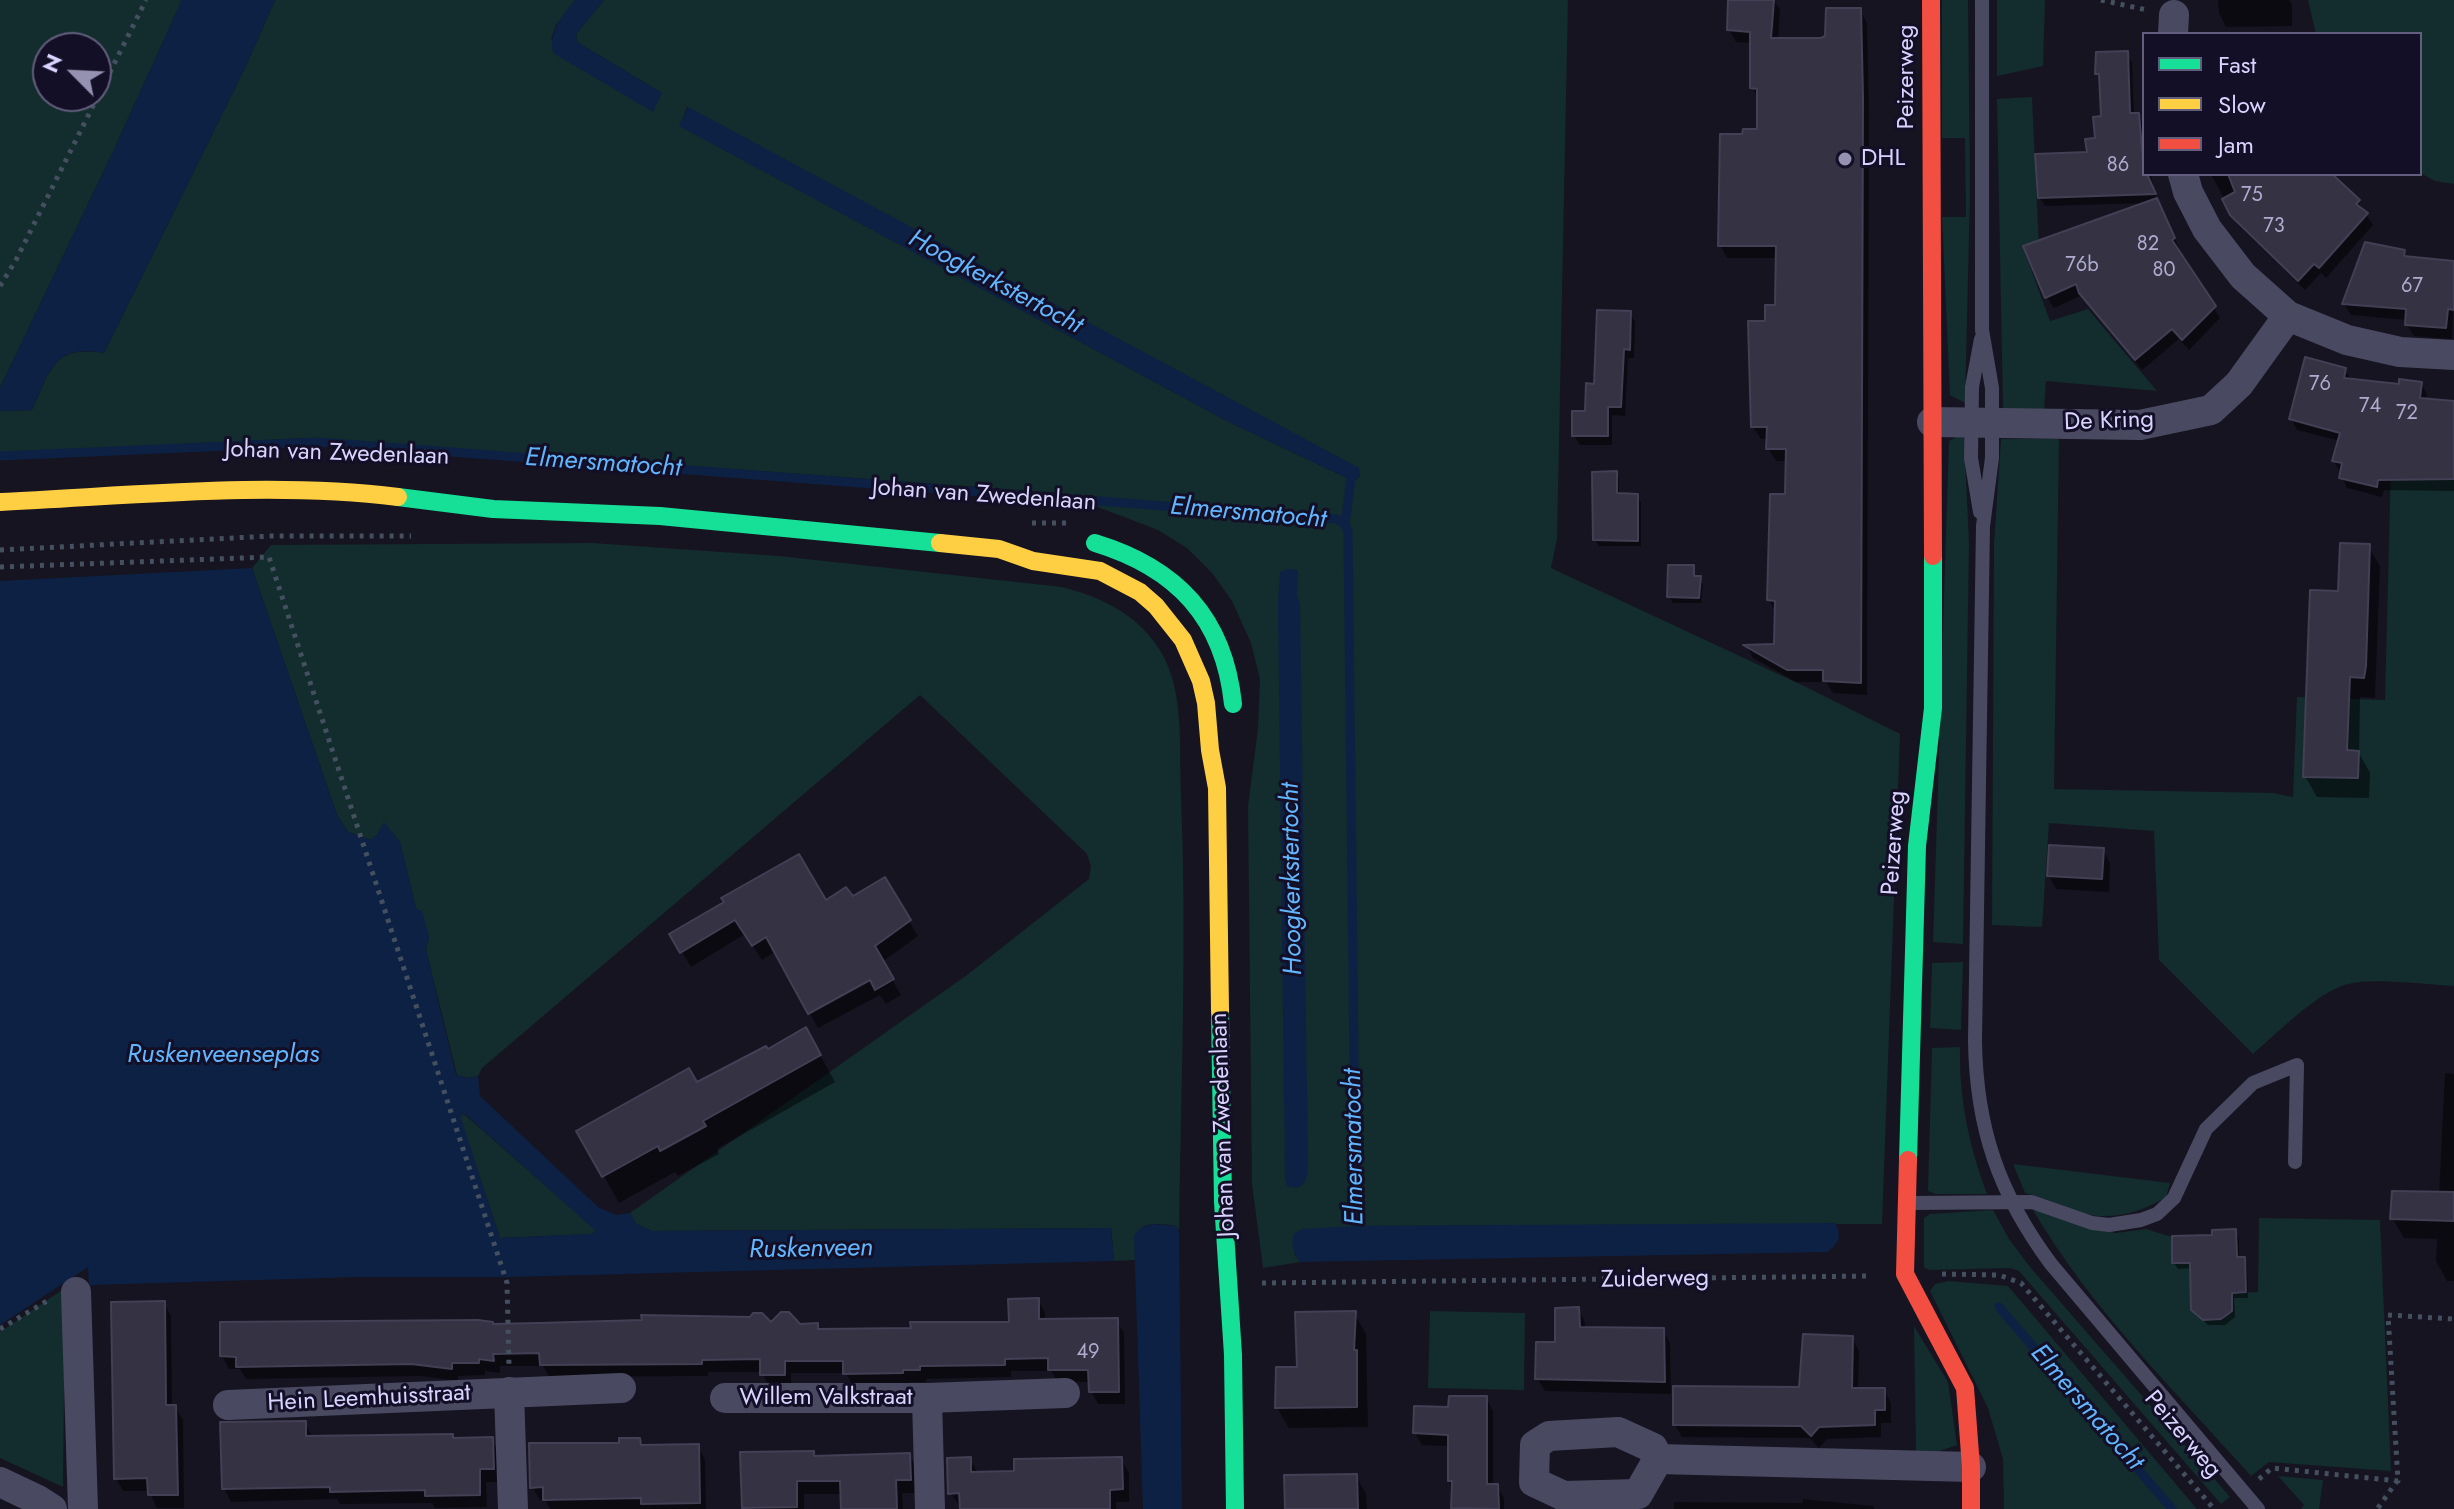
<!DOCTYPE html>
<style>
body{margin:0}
#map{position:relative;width:2454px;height:1509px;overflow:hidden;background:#161421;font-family:Jost,sans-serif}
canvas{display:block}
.legend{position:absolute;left:2142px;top:32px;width:280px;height:144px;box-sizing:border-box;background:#130f26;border:2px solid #625e7d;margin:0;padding:10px 14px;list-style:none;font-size:24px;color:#d9d4ff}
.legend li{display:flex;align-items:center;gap:16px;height:40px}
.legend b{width:40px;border:2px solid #625e7d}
.north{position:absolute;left:32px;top:32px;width:80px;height:80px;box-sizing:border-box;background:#130f26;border:2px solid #625e7d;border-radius:50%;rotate:294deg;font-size:22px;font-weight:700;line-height:32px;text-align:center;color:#d9d4ff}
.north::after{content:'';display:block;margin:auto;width:28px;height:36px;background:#9591b1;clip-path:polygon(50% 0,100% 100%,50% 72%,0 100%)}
</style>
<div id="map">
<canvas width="2454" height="1509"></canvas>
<ul class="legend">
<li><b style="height:10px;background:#16e098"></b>Fast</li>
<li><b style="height:10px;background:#ffcf43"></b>Slow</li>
<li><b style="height:10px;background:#f24e42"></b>Jam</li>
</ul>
<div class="north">N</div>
</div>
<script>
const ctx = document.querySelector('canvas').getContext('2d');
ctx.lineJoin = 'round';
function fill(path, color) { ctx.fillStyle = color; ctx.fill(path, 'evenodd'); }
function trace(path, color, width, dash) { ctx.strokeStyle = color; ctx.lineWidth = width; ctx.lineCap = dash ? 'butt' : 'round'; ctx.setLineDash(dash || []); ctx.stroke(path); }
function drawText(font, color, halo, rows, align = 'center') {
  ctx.font = font + ' Jost,sans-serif'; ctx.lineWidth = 6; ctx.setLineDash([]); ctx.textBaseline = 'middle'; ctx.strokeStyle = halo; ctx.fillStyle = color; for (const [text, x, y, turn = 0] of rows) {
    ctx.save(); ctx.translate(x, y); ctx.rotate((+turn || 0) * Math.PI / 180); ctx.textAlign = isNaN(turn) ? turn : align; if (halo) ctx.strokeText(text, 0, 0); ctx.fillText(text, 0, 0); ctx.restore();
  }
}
fill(new Path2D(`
 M0 0H182L111 156 0 388ZM48 48H96V96H48Z
 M275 0H575L556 25 551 39 662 93 577 42 576 34 604 0H1568L1557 539 1551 568 1806 687 1900 734 1882 1224 1357 1226 1294 1253 1300 1262 1263 1268 1252 1184 1248 806 1258 729 1260 679 1251 643 1232 601 1213 574 1187 548 1158 530 1061 493 306 438 0 453V411L32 410C51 370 52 345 104 353L245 68ZM687 107 1358 468 1360 477 1353 481 1227 421 680 126Z
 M1942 0H1968L1970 193 1965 403 1950 395 1942 217H1966L1965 138H1942Z
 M1997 0H2045L2043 66 1997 76Z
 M2308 0H2454V184L2435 181 2420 173V34H2316Z
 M2032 97 2039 247 2025 253 2050 321 2088 309 2157 391 2046 381 2044 410 2003 409 1997 99Z
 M1956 437H1964L1969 542 1963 944 1933 942 1949 441Z
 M2001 439H2059L2054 789 2273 793 2293 797 2297 697 2385 700 2391 463 2454 469V986C2427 985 2366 976 2342 986 2314 996 2276 1034 2253 1054L2159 960 2154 831 2049 823 2042 927 1992 925 1994 543Z
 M592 543 779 556 1062 587C1102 597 1139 615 1161 652 1185 692 1179 749 1181 794 1187 940 1181 1086 1179 1231L1176 1226C1141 1220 1134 1226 1135 1260L1114 1261 1111 1228 652 1231 636 1224 630 1213 967 975 1089 879 1091 866 1087 854 920 695 482 1068 478 1076 468 1078 457 1075 426 950 429 937 416 908 400 842 384 823 377 835 371 840 348 832 337 815 252 568 271 545Z
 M1963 962 1961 1030 1930 1028 1932 963Z
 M1960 1047C1959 1099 1969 1146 1987 1194H1936L1928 1191 1932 1048Z
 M464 1114 596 1230 592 1234 500 1238 459 1116Z
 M2013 1164 2170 1183 2166 1197C2136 1216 2101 1223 2068 1208 2053 1202 2041 1197 2025 1193Z
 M1993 1210 2009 1239 2030 1267 2230 1497 2221 1504 2019 1271 2010 1268 1930 1270 1924 1268V1218L1930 1214Z
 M2033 1210 2045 1211 2098 1230 2116 1233 2146 1229 2172 1237V1259L2190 1263 2203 1320H2222L2225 1317V1310H2232L2233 1293 2258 1292 2259 1218 2380 1220 2391 1471 2269 1462 2251 1476C2175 1391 2091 1309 2033 1210Z
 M1948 1281 2008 1286 2197 1509H2004L2003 1459 1988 1408 1930 1291 1935 1284Z
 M65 1288 63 1487 0 1458V1332Z
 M1430 1311 1525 1313 1524 1390 1428 1388Z
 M1914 1326 1948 1382 1957 1445 1937 1452H1916Z
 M2278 1476 2323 1480 2319 1509H2301L2304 1505Z`), '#132c2d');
fill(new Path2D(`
 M182 0H275L245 68 104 353C53 344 50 370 32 410L0 411V388L111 156Z
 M575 0H604L576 34 577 42 662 93 653 112 553 53C549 30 561 18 575 0Z
 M688 107 1359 468 1360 477 1353 481 1227 421 679 126Z
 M252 568 337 815 348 832 370 840 377 835 384 822 400 842 416 908 422 911 429 937 426 950 456 1075 468 1078 478 1076 480 1096 598 1207 616 1215 630 1213 636 1224 652 1231 1111 1228 1114 1261 510 1277H357L89 1285 88 1267 0 1325V581ZM465 1114 595 1230V1231L592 1234 500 1238 460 1116Z
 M1288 569 1298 570 1297 596 1300 603 1308 1165C1307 1180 1305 1192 1287 1186L1285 1179 1278 603 1280 572Z
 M1835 1223C1843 1235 1838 1245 1827 1252L1300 1262C1293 1252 1291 1245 1294 1234L1302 1229 1357 1226Z
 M1153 1224 1176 1226 1179 1232 1182 1509H1143L1134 1236 1139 1229Z`), '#0d2144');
fill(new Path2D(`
 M1730 0H1774L1780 10 1778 40H1821L1860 10 1867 23 1869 112 1867 695 1833 693 1826 682H1796L1753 658 1747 647 1776 646V613L1769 600 1787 496 1788 461H1776L1768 448V439H1761L1753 427 1767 323 1777 307V258H1727L1720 245 1744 136 1759 131V99L1752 88V43L1736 42 1729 30Z
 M2218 0H2289L2292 5V26L2226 27 2219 13Z
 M2126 53 2132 62 2134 115H2138L2143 124 2144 174H2151L2154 191 2180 250 2178 251 2220 318 2189 350 2179 339 2142 370 2083 295 2054 308 2047 297 2147 203 2045 206 2040 198 2089 154 2097 140 2103 118 2102 80 2097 73Z
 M2211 174 2331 176 2358 202 2373 225 2326 278 2321 273 2305 290 2239 226Z
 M2404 252 2408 259 2454 263 2452 339 2414 336 2407 325V320L2351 315 2344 304Z
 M1630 313 1635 322 1634 358H1628L1625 416 1612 415V445H1580L1574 436Z
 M2345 370 2352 381 2401 386 2421 383 2427 394 2426 400H2454V491L2384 490 2382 497 2347 488 2334 460 2340 441 2297 430 2291 419Z
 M1616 473 1619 479V495L1637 496 1641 502V546H1599L1595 540Z
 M2368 546 2380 566 2375 698 2360 697 2359 753 2370 773 2369 798 2317 797 2305 776 2340 593Z
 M1693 567 1696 578 1703 584 1701 603H1673L1669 597Z
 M2103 850 2110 863 2109 892 2056 889 2049 876Z
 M884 880 918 936 882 962 901 995 886 1004 880 995 818 1028 776 951 762 960 745 934 691 967 672 935 726 903 825 902 853 898Z
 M806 1030 835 1082 717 1149 719 1154 678 1176 675 1172 619 1203 579 1132 696 1084 767 1051Z
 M2445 1073 2454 1074V1281H2447L2436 1261 2437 1239 2404 1238 2392 1218 2439 1194Z
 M2235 1231 2239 1237V1259H2244L2247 1265 2248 1298H2234L2235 1317 2225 1325H2208L2193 1310 2192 1268 2178 1269 2174 1263 2214 1237Z
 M1038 1300 1045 1313V1321L1116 1320 1124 1333 1125 1404H1098L1091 1391 1090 1382H1057L1051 1371H1011V1377L926 1379V1382H909V1385L853 1386 846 1373H791V1387H769L762 1372H708V1376L549 1377 543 1366H500V1373L485 1371V1375L458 1376V1381L420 1376 246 1379 240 1369H229L222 1356 493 1326 771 1324 817 1325 820 1331 913 1330 1011 1324Z
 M164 1303 171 1316 172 1407H175L183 1420 184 1508H157L149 1491H123L116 1478Z
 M1578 1309 1585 1322V1329L1663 1330 1670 1343 1671 1394 1545 1391 1537 1378Z
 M1354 1313 1366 1334 1368 1427 1289 1428 1277 1408 1299 1369Z
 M1852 1338 1859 1351 1858 1390H1884L1891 1403V1423H1881V1437L1827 1439 1819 1448 1810 1438 1682 1437 1675 1425 1801 1389Z
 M1486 1398 1493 1411V1486H1497L1504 1498V1509H1450V1446L1422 1445 1415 1433 1450 1409Z
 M305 1423 312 1436 491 1439 499 1452 500 1482H486L487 1507 435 1508 432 1503 340 1504 337 1499 231 1502 224 1488Z
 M639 1440 643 1447 698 1446 705 1460 706 1509H550L545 1500H540L532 1487 621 1445Z
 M813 1453 816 1458 909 1455 917 1468 918 1493H902L903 1509H843V1494H804V1509H745L744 1507Z
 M970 1459 977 1472 1016 1473 1121 1459 1129 1473V1502H1116V1509H962L950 1493Z
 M1356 1476 1366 1494 1367 1509H1287Z
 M1803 1499 1873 1506 1874 1509H1674V1502L1803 1503Z`), '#0007');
trace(new Path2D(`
 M0 456 319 442 1336 519 1345 524 1348 532 1356 1235
 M1345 524 1352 472
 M1999 1307 2172 1509`), '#0d2144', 9);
const building = new Path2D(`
 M1728 0H1774L1771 38H1821L1825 36 1826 8H1861L1863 98 1861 683 1823 681V670H1787L1743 645 1774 644 1775 601 1767 600 1770 494H1785L1786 449H1766L1767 427H1751L1748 321H1765V305H1775L1776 246H1718L1720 134H1742L1743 129H1757V89L1750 88V32L1727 30Z
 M2128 51 2130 113H2139L2144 174H2147L2156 194 2038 198 2035 154 2087 152 2085 139 2095 138 2093 117 2101 116 2099 74H2095L2096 52Z
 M2228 174H2332L2360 200 2356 204 2368 213 2319 268 2314 264 2298 281 2230 215 2222 199 2235 192Z
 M2157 198 2175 238 2172 240 2216 306 2182 340 2172 329 2135 360 2079 293 2076 284 2045 298 2023 246Z
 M2365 242 2405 250 2404 256 2454 261V310L2448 309 2446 328 2405 325 2406 309 2342 304Z
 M1597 310 1631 311 1630 350 1624 349 1621 407H1608V436H1572V411H1585L1586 383 1594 384Z
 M2305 357 2346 368 2344 378 2399 384V379L2422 382 2420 398 2454 401V479L2378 480 2377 487 2339 478 2342 463 2332 461 2340 433 2289 419Z
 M1617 471V493L1638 494V541L1593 540 1592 472Z
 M2340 543 2370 544 2366 666 2364 678 2350 677 2347 750 2359 751 2358 778 2303 777 2310 590 2338 591Z
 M1668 565H1694V576H1701L1699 598 1667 597Z
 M2049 845 2104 848 2102 879 2047 876Z
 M799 854 826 900 846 887 853 896 885 877 911 920 875 946 894 979 875 990 870 980 808 1014 766 937 752 946 735 920 680 953 669 934 724 902 721 898Z
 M806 1027 821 1055 703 1121 706 1126 660 1151 658 1146 602 1177 576 1131 689 1068 697 1082 766 1046 768 1049Z
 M2392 1191 2454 1192V1221L2390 1219Z
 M2236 1229 2237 1257H2245L2246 1292 2232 1293V1311L2221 1319 2203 1320 2191 1310 2190 1263H2172V1236L2212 1235V1230Z
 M1039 1298V1319L1118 1318 1119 1392H1089L1088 1370H1048V1358L1005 1359V1365L920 1366V1370H903V1373L843 1374V1361H785V1375H760V1359L702 1360V1364L540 1365 539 1353 493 1354 494 1361 479 1359V1363H452V1369L411 1364 236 1367V1357L220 1356V1322L478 1320 493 1322V1324L539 1323 642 1320 641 1315 750 1317 753 1313H762L771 1322 781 1312H789L800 1324 818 1323V1329L911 1328 910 1322H1009L1008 1299Z
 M165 1301 166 1405H176L178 1495H148L147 1478 114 1479 111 1302Z
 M1579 1307 1580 1327 1664 1328 1665 1382 1535 1379 1536 1342H1555V1308Z
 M1356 1311 1354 1350H1357V1407L1275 1408 1276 1367H1297L1295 1312Z
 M1803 1334 1853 1336 1852 1388H1885V1410H1875V1425L1819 1427 1811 1436 1801 1426 1673 1425V1386L1799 1387Z
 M1449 1396H1487V1484H1498L1499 1509 1451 1508 1452 1481H1448V1435L1413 1433 1414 1406 1448 1407Z
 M306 1421V1436L453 1434V1438L493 1437 494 1469H480V1495L425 1496V1490L330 1492V1487L222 1489 220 1422Z
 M619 1438H640L641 1445 699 1444 700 1503 641 1504V1498L543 1500V1487L530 1488 529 1443H619Z
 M814 1451V1456L910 1453 911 1480H896L897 1509H841L840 1481H797V1507L742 1508 740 1452Z
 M971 1457V1472L1014 1471V1459L1122 1457 1123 1489 1110 1490V1509H960L959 1493 948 1494 947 1458Z
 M1357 1474 1358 1509H1285L1284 1475Z`);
fill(building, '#343243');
trace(building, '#433f54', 2);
trace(new Path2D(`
 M2101 0 2147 10
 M0 286 16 260 146 0
 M1032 523H1070
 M0 550 271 536H411
 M0 567 269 557 507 1283 509 1367
 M1942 1274 1999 1275 2021 1283 2214 1509
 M1262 1283 1872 1276
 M0 1329 47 1301
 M2259 1479 2272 1468 2398 1481 2388 1315 2454 1319
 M2378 1508 2397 1481`), '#44505f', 5, [4, 6]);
trace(new Path2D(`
 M1982 0V330L1992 388V458L1983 526 1975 1040C1976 1128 1999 1194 2051 1264L2258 1509
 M1980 512 1971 458 1972 387 1981 339
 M1909 1203 2032 1202 2092 1223 2109 1225 2141 1220 2157 1214 2174 1198 2206 1129 2253 1083 2297 1065 2295 1162`), '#4a4962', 14);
trace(new Path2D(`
 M2173 34 2174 15
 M2183 174 2188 192 2207 229 2243 276 2288 316 2347 340 2400 352 2454 355
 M1932 422 2140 425 2211 410 2239 384 2288 316
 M76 1292 83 1509
 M509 1392 513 1509
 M725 1398H927L1065 1393
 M927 1398 930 1509
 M228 1405 621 1388
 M1618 1432 1653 1448 1658 1459 1638 1494 1564 1496 1534 1482 1535 1445 1549 1436Z
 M1658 1459 1971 1467
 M0 1482 38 1500 52 1509`), '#4a4962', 30);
trace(new Path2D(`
 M398 497 493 509 660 516 940 543
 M1095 543C1177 568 1224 618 1233 704
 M1220 1011 1223 1202 1233 1355 1235 1509
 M1908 1160 1917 846 1933 708V556`), '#16e098', 18);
trace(new Path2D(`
 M0 502C131 496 267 481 398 497
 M940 543 999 549 1033 561 1100 571 1140 592 1156 606 1183 640 1201 681 1206 703 1210 750 1217 788 1220 1011`), '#ffcf43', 18);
trace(new Path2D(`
 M1931 0 1933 556
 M1908 1160 1905 1274 1965 1388 1971 1467V1509`), '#f24e42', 18);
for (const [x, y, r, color] of [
 [1845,159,8,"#9591b1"]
]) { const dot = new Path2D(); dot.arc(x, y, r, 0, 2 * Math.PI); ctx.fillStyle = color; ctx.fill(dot); trace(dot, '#130f26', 3); }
drawText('20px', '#b0acd0', null, [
 ["86",2118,166],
 ["75",2252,196],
 ["73",2274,227],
 ["82",2148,245],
 ["76b",2082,266],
 ["80",2164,271],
 ["67",2412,287],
 ["76",2320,385],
 ["74",2370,407],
 ["72",2407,414],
 ["49",1088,1353]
]);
drawText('24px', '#d9d4ff', '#130f26', [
 ["Peizerweg",1907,77,-90],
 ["De Kring",2109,422,-2],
 ["Johan van Zwedenlaan",337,454,2],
 ["Johan van Zwedenlaan",984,496,4],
 ["Peizerweg",1895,843,-86],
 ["Johan van Zwedenlaan",1224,1125,-92],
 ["Zuiderweg",1655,1280,-1],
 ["Willem Valkstraat",826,1398],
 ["Hein Leemhuisstraat",369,1399,-3],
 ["Peizerweg",2182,1435,50]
]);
drawText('24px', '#d9d4ff', '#130f26', [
 ["DHL",1861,159]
], 'left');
drawText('italic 26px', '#62b6ff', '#130f26', [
 ["Hoogkerkstertocht",995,283,28],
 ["Elmersmatocht",603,464,4],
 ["Elmersmatocht",1248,514,5],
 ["Hoogkerkstertocht",1293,879,-91],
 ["Ruskenveenseplas",223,1056],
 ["Elmersmatocht",1355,1147,-91],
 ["Ruskenveen",811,1250,-1],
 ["Elmersmatocht",2086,1408,49]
]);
</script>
